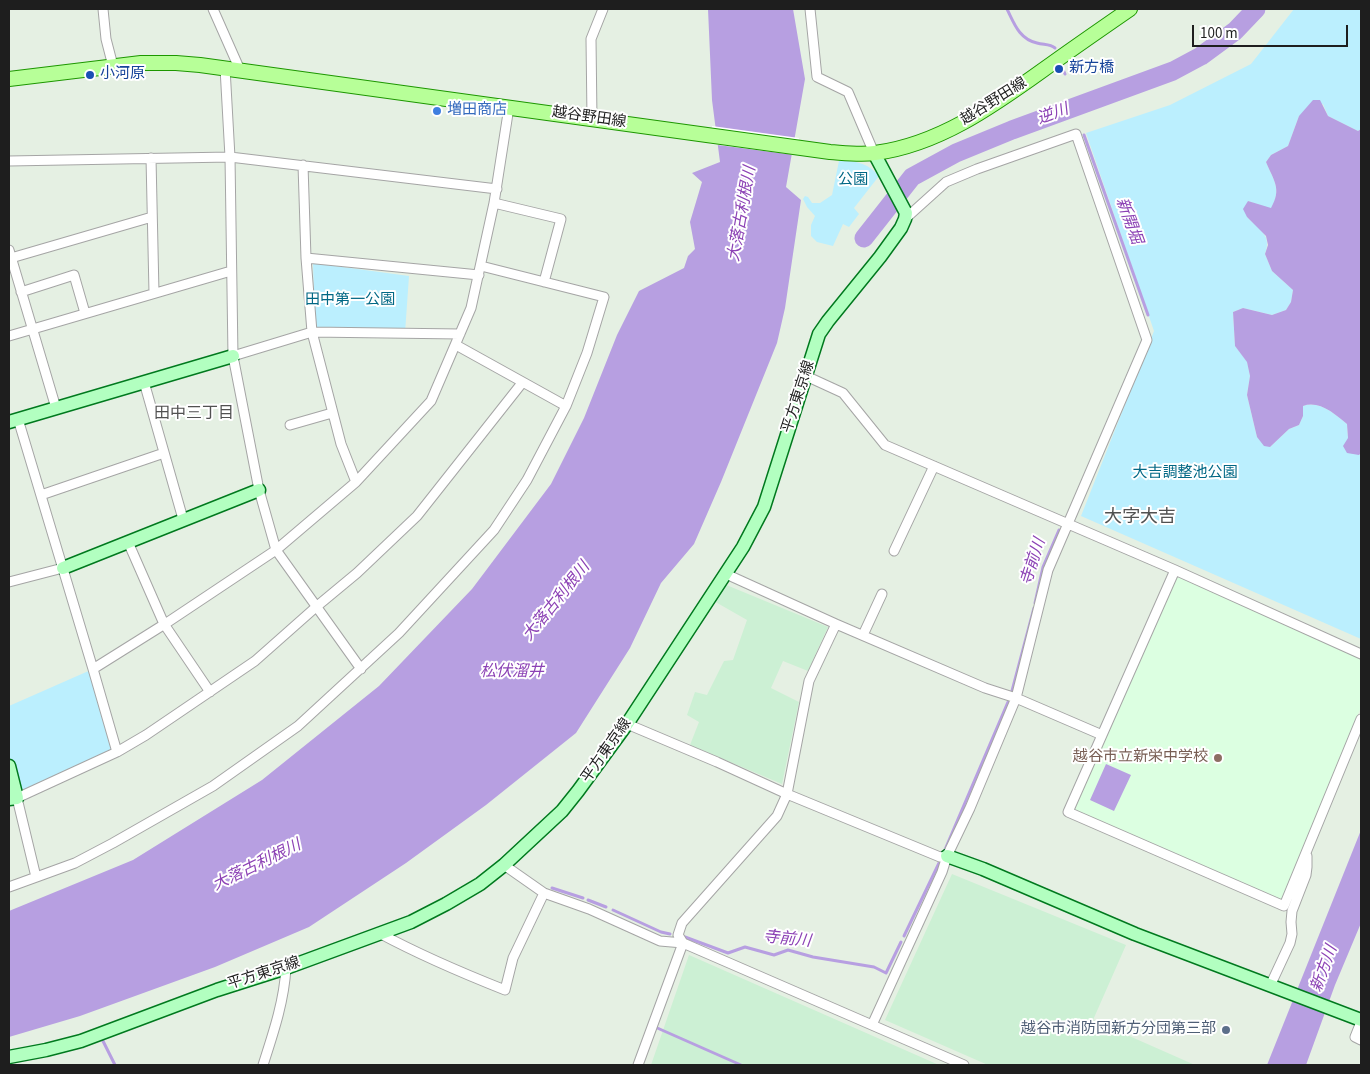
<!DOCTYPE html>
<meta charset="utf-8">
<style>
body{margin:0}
#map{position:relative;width:1370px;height:1074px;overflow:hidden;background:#e5f0e3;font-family:"Source Sans 3",sans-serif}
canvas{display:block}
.frame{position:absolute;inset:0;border:10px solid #1e1e1e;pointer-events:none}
.scale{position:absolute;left:1192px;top:25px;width:156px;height:22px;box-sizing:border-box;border:2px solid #1e1e1e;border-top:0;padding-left:6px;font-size:15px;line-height:18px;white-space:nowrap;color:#1e1e1e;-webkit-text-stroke:4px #fff;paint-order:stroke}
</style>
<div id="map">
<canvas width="1370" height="1074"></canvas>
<div class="frame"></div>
<div class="scale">100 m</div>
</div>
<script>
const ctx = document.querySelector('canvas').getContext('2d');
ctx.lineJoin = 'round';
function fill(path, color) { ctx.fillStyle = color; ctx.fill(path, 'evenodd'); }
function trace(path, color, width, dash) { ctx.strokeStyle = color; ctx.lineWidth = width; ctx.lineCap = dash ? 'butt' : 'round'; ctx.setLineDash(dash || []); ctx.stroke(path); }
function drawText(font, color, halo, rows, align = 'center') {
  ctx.font = font + ' "Source Sans 3","Noto Sans JP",sans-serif'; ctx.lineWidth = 4; ctx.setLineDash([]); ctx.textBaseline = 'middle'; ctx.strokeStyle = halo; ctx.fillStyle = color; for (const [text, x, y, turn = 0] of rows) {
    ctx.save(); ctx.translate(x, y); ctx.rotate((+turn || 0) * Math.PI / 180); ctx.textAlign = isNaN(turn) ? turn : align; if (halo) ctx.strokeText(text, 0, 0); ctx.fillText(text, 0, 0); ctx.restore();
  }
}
fill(new Path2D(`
 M1176 576 1361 658V707L1282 901 1073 809Z`), '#dcffe1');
fill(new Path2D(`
 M724 584 828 627 808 671 783 661 771 688 799 702 782 784 690 745 699 722 687 715 695 692 707 695 724 661 733 660 747 620 712 600Z
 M952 874 1126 945 1093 1020 1195 1065H988L885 1020Z
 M689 955 939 1065H651Z`), '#ccf0d4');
fill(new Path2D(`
 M1294 9H1361V129L1358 131 1328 116 1323 104 1299 116 1288 146 1271 155 1266 162C1274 181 1282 189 1271 209L1248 201 1247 217C1260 230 1272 235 1265 254L1272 271 1293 290 1291 302 1286 310 1272 315 1243 308 1233 312 1235 346 1247 361 1250 376 1247 395 1257 437 1270 447 1289 429 1299 425 1303 416V406C1319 400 1335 414 1347 424L1348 438 1359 455 1361 453V639L1081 516 1154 331 1086 133 1170 105 1251 64Z
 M839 161C855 160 869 164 879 176L854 208 859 214 849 227 843 224 833 246 817 242 811 236V225L815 216 807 207 803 199 805 196 808 197 812 203H820L832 195Z
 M313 263 409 276 405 333 315 332Z
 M93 669 117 752 17 798 9 757V706Z`), '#bbeffe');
fill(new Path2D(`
 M708 9H793L805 79 786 187 801 200 785 308 777 343 721 482 694 544 661 583 630 648 576 733 486 805 406 863 309 927 215 967 80 1016 9 1037V911L133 860 262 780 379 686 472 589 551 484 584 418 617 335 639 291 684 268 688 256 695 249 690 222 702 182 692 173 720 162 712 100Z
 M1313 100H1320L1328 116 1358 131 1361 129V453L1359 455 1347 453 1343 446 1348 438 1347 424C1335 414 1319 400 1303 406V416L1299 425 1289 429 1270 447 1264 446 1257 437 1247 395 1250 376 1247 362 1235 346 1233 312 1243 308 1272 315 1286 310 1291 302 1293 290 1272 271 1265 254 1268 245 1266 236 1247 217 1243 209 1248 201 1271 208C1282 189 1274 181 1266 162L1271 155 1288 146 1299 116Z
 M1106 764 1131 775 1114 811 1090 800Z
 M1361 830V923L1335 985 1306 1065H1267Z`), '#b79fe1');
fill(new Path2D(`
 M712 126 799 138 795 155 710 144Z`), '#fff');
trace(new Path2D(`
 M1007 9C1014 23 1019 39 1037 43 1044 45 1050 44 1055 48
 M1062 67 1065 74
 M1084 135 1148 315
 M1035 603 1043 567 1059 530
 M1012 691 1034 608
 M944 852 1008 702
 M552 888 583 898
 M588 900 606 907
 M613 910 661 932 670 934
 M904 936 940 861
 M685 937 728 953 745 947 774 955 788 950 813 957 874 967 886 973 901 942
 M655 1027 741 1065
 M102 1039 115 1065`), '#b79fe1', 3);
trace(new Path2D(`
 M864 238 912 177 956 153 1012 130 1173 71 1201 56 1235 31 1256 9`), '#b79fe1', 19);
const street = new Path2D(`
 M103 9 106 39 113 66
 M213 9 240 70
 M810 9 817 77 848 92 874 153
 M225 68 230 157 233 356 259 490 276 550 361 669
 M592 119 591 39 603 9
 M151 158 154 293
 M9 161 230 157 497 189
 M303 165 306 258 312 332 341 444 356 482
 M494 203 561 219 544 282
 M9 250 56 408
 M11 258 152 217
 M306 258 479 275
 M21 292 74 275 85 313
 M9 336 231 271
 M456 345 566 406
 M233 356 312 332 460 334
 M806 376 843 393 885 445 1175 570 1361 654
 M144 382 183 519
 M18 419 93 669 117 752
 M290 425 332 413
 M41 495 164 453
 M128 542 164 624 210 692
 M894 551 934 466
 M1175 570 1068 812 1284 906 1361 719
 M726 574 836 624 985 688 1016 698 1102 735
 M9 582 63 568
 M863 635 882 594
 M93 669 168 622 276 550 356 482 431 401 471 308 494 203 509 107
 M627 724 717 762 787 794 940 857 947 856
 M504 865 544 893 589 909 660 941 683 943 964 1065
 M36 877 17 798 117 752 146 735 255 661 316 607 357 573 417 516 522 383
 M9 887 75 863 113 843 213 786 298 726 399 633 494 530 527 480 566 406 587 353 604 297 481 266
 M379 933C420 955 462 973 505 990L513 958 544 893
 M683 943 678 935 682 923 777 816 787 794 809 681 836 624
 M1270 986 1290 943 1292 934 1291 922 1292 911 1306 875 1307 867V856
 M1361 1022 1355 1037 1361 1040
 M872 1025 942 872 947 856 970 808 1016 698 1048 570 1147 340 1076 134 977 169 946 182 905 219
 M263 1065C273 1034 284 1002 286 968
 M638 1065 683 943`);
const secondary = new Path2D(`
 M9 422 233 356
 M63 568 259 490
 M9 766 17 798 9 799
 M947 856 983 869 1135 934 1361 1020
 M9 1057 46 1050 81 1041 217 990 286 968 411 922 446 904 480 884 504 865 562 811 578 791 627 724 743 547 764 507 819 334 828 321 880 257 901 228 905 219 906 213 874 153`);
const primary = new Path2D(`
 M9 79 141 63H176L200 65 830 152C845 153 860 155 875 153 938 145 993 106 1043 70 1072 49 1101 29 1130 9`);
trace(street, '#a5a5a5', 11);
trace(secondary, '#00791e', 15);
trace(primary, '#1d9700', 16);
trace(street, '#fff', 9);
trace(secondary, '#b2ffc0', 12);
trace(primary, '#b7ff98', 14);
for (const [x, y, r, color] of [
 [1059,69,5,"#1a4fb4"],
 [90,75,5,"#1a4fb4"],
 [437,111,5,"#3f7fe0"],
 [1218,758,5,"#8d6e63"],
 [1226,1030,5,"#5c6f8a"]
]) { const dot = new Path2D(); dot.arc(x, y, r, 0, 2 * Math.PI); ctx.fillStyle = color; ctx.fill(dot); trace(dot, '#fff', 2); }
drawText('15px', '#164399', '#fff', [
 ["新方橋",1069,69],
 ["小河原",100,75]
], 'left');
drawText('15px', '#1e1e1e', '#fff', [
 ["越谷野田線",994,102,-32],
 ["越谷野田線",589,118,8],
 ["平方東京線",799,397,-72],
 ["平方東京線",607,751,-55],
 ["平方東京線",264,974,-18]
]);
drawText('15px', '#366cbe', '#fff', [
 ["増田商店",447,111]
], 'left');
drawText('15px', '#026885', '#fff', [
 ["公園",853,181],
 ["田中第一公園",350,301],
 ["大吉調整池公園",1185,474]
]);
drawText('15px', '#785e54', '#fff', [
 ["越谷市立新栄中学校",1208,758]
], 'right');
drawText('15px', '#4e5e75', '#fff', [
 ["越谷市消防団新方分団第三部",1216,1030]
], 'right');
drawText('italic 16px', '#8c42b5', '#fff', [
 ["逆川",1053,115,-20],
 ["大落古利根川",743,214,-80],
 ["新開堀",1128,221,70],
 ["寺前川",1034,562,-72],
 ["大落古利根川",557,602,-51],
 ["松伏溜井",512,672],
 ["大落古利根川",257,866,-26],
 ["寺前川",787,940,6],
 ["新方川",1325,969,-70]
]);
drawText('16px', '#515151', '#fff', [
 ["田中三丁目",194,414]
]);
drawText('18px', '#515151', '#fff', [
 ["大字大吉",1140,518]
]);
</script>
